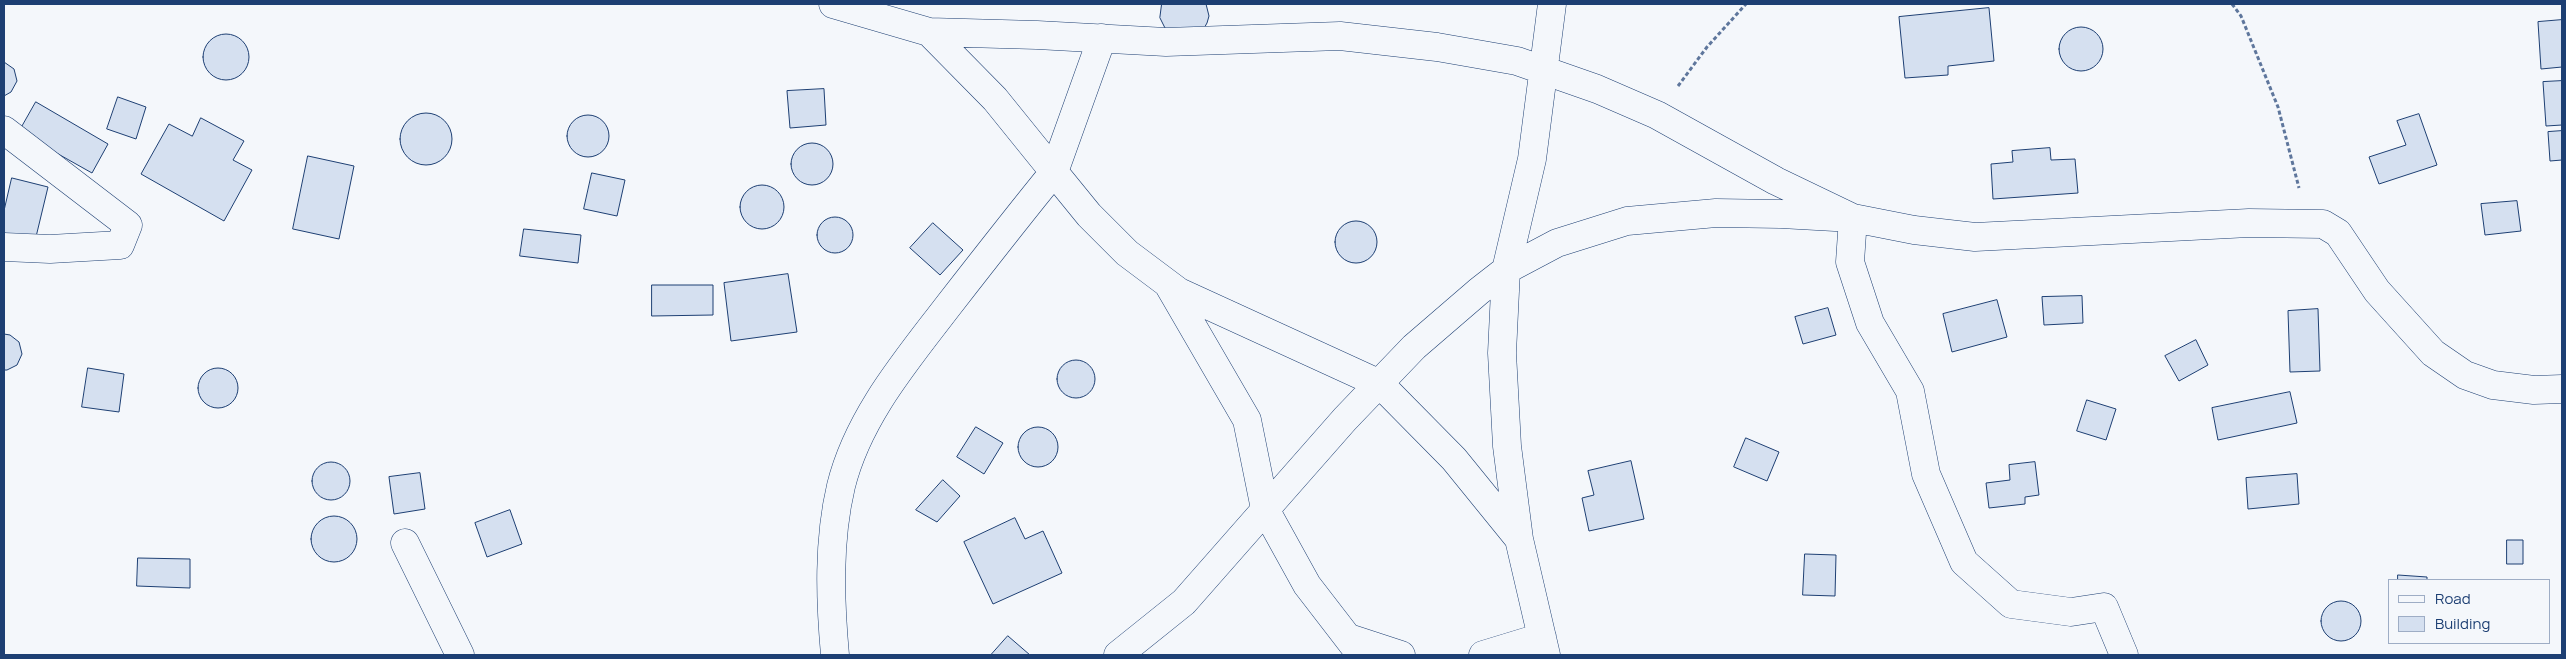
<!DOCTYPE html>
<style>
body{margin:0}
#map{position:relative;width:2566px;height:659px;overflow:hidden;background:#f4f7fb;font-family:Manrope,sans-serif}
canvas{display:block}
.frame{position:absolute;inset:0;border:5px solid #1d3f73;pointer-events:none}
.legend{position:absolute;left:2388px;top:579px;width:162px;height:65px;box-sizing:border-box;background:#f4f7fb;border:1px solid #9eadc5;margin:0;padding:6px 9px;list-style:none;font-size:15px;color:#1d3f73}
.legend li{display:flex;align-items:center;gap:10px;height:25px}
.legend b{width:25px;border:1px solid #9eadc5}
</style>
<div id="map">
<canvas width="2566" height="659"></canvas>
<div class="frame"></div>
<ul class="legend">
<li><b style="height:6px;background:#f4f7fb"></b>Road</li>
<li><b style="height:14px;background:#d5e0f0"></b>Building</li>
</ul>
</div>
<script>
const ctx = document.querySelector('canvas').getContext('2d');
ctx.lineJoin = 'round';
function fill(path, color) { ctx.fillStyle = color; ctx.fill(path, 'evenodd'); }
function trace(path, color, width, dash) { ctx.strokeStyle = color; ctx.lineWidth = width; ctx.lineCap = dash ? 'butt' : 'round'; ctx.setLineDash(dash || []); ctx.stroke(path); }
const building = new Path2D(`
 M1162 4H1206L1209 16 1207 23 1203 30 1167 32 1160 18Z
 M1989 8 1994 61 1948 66V75L1905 78 1899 17Z
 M2562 20V67L2541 69 2538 22Z
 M2059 49a22 22 0 1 1 44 0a22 22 0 1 1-44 0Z
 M203 57a23 23 0 1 1 46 0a23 23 0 1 1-46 0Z
 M4 62 14 69 17 81 11 92 4 96Z
 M2562 81V125L2546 126 2543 82Z
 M824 89 826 125 790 128 787 91Z
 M118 97 146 107 136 139 107 129Z
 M36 102 108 144 92 173 19 132Z
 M400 139a26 26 0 1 1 52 0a26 26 0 1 1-52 0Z
 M2419 114 2437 165 2379 184 2369 157 2406 145 2397 121Z
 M567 136a21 21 0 1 1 42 0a21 21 0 1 1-42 0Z
 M201 118 244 141 233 160 252 170 224 221 141 174 169 124 192 136Z
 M2562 131V160L2550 161 2548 132Z
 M791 164a21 21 0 1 1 42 0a21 21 0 1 1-42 0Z
 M2050 148 2051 160 2075 159 2078 193 1993 199 1991 164 2013 162 2012 151Z
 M308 156 354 166 339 239 293 229Z
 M592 173 625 180 617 216 584 209Z
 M12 178 48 187 35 241 4 233V211Z
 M740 207a22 22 0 1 1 44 0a22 22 0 1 1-44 0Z
 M2517 201 2521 231 2485 235 2481 204Z
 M817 235a18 18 0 1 1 36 0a18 18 0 1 1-36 0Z
 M1335 242a21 21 0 1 1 42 0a21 21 0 1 1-42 0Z
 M933 223 963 250 940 275 910 248Z
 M524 229 581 235 578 263 520 256Z
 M788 274 797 332 731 341 724 283Z
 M652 285H713V315L652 316Z
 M2082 296 2083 323 2044 325 2042 297Z
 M1997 300 2007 337 1952 352 1943 314Z
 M1828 308 1836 335 1803 344 1795 317Z
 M2318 309 2320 371 2290 372 2288 311Z
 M4 334 10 335 19 342 22 354 17 365 7 370H4Z
 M2196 340 2208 365 2179 381 2165 356Z
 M1057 379a19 19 0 1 1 38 0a19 19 0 1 1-38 0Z
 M198 388a20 20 0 1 1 40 0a20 20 0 1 1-40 0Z
 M88 368 124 374 119 412 82 407Z
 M2290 392 2297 423 2218 440 2212 408Z
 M2087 400 2116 409 2106 440 2077 431Z
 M976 427 1003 443 984 474 957 457Z
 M1018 447a20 20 0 1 1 40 0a20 20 0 1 1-40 0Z
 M1746 438 1779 452 1767 481 1734 467Z
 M1631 461 1644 519 1589 531 1582 498 1594 495 1588 471Z
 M2035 462 2039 495 2025 497V504L1989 508 1986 483 2010 480 2009 465Z
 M312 481a19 19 0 1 1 38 0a19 19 0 1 1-38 0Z
 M420 473 425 509 394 514 389 477Z
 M2297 474 2299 504 2248 509 2246 478Z
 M943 480 960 496 937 522 916 510Z
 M510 510 522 544 487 557 475 523Z
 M311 539a23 23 0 1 1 46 0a23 23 0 1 1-46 0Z
 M1015 518 1025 539 1043 531 1062 573 993 604 964 542Z
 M2507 540H2523V564H2507Z
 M1805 554 1836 555 1835 596 1803 595Z
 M138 558 190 559V588L137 586Z
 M2398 575 2427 577V580H2398Z
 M2321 621a20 20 0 1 1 40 0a20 20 0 1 1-40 0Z
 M1008 636 1030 655H991Z`);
fill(building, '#d5e0f0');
trace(building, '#1d3f73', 1);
const minor = new Path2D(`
 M833 4 929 32 1037 35 1166 42 1340 36 1437 47 1517 61 1597 89 1657 115 1776 181 1853 218 1850 262 1870 323 1910 391 1926 474 1964 562 2011 604 2071 612 2104 607 2124 655
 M1102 38 1054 172 1089 215 1127 253 1179 292 1380 384 1454 459 1519 539
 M4 130 128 225 120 245 50 249 4 247
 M1168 284 1247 420 1265 509 1307 585 1361 655
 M405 543 460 655
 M1349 638 1401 655
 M835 655C830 600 828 541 841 486 858 417 906 361 948 306 983 261 1018 216 1054 172L995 99 929 32
 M1118 655 1184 602 1345 419 1414 347 1479 291 1506 270 1557 243 1627 221 1716 213 1781 214 1853 218 1914 230 1975 237 2249 223 2323 224 2338 233 2377 291 2433 353 2465 375 2493 385 2534 390 2562 389
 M1483 655 1542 637
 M1546 655 1519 539 1507 446 1502 353 1506 270 1532 159 1552 4`);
trace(minor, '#1d3f73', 29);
trace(new Path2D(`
 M2232 4 2241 16 2278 107 2299 188
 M1678 86 1707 47 1746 4`), '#5e769c', 3, [4, 2.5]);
trace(minor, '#f4f7fb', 28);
</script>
